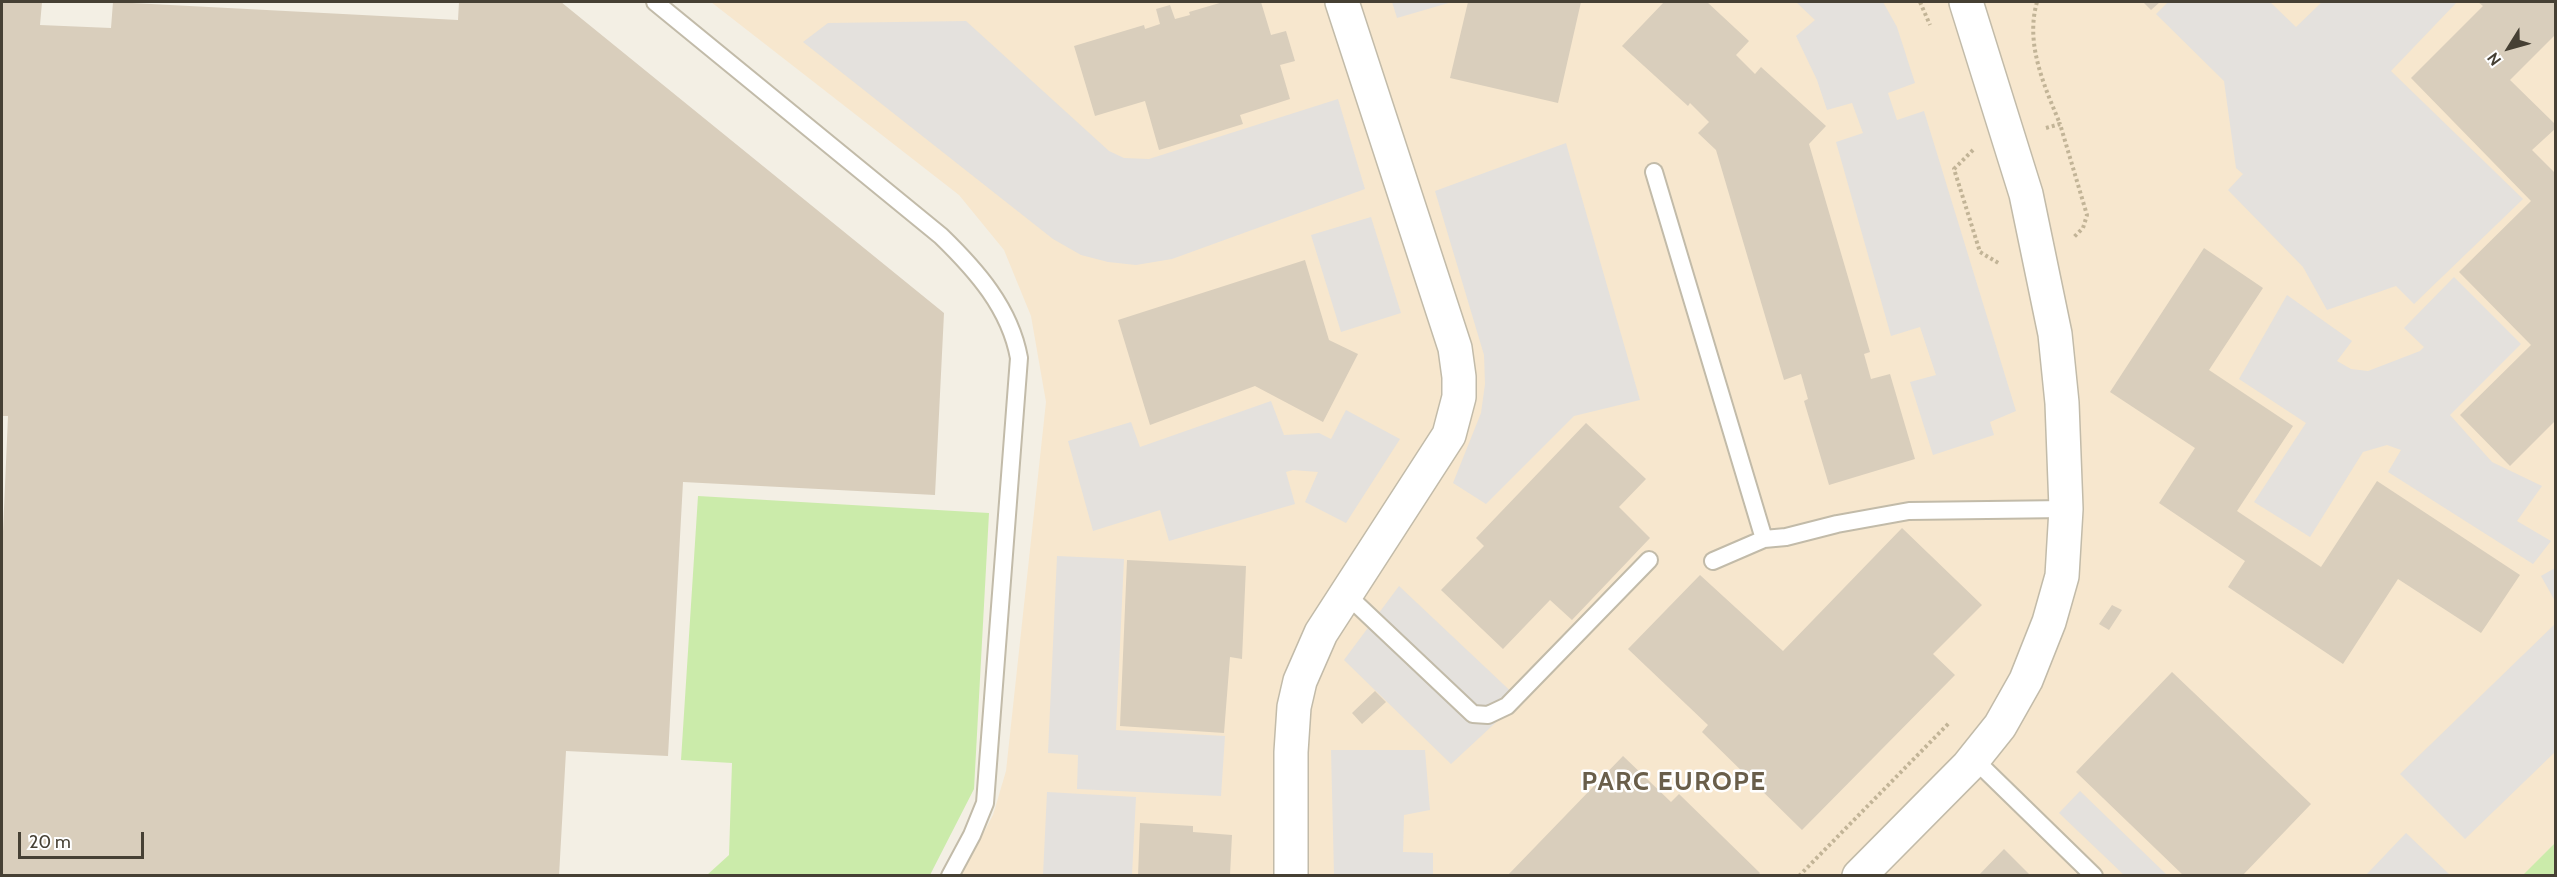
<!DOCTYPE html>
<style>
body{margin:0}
#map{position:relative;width:2557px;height:877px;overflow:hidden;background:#f3efe4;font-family:Cabin,sans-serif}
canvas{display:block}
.frame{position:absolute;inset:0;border:3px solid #464034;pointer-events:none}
.north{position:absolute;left:2479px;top:18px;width:60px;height:60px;-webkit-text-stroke:4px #fff;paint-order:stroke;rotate:233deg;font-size:16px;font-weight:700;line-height:24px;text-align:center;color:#464034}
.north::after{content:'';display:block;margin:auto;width:21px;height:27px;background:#464034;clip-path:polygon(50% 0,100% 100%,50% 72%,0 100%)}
.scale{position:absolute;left:18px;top:832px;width:126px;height:27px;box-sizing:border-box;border:3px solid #464034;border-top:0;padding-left:8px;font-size:18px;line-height:21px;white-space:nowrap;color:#464034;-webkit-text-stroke:4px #fff;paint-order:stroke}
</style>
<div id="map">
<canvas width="2557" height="877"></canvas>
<div class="frame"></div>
<div class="north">N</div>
<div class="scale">20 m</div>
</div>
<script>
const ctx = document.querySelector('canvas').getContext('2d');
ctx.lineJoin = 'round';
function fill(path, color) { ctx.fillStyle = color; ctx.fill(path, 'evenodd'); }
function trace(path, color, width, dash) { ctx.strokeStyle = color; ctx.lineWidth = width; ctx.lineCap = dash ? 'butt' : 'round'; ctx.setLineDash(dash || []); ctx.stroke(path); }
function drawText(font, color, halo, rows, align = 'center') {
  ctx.font = font + ' Cabin,sans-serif'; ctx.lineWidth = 5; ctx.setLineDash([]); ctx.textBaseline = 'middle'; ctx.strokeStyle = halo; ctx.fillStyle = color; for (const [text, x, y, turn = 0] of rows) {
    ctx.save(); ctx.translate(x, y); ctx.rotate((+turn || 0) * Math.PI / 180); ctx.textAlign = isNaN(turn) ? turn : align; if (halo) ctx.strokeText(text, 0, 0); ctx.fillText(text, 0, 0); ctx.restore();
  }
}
fill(new Path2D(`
 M711 2H2555V843L2523 876 961 875 993 815 1006 771 1046 402 1031 316 1004 250 959 195Z`), '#f7e7ce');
fill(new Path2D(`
 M698 496 989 513 974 789 930 875H707L729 855 732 763 681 760Z
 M2555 843V875H2523Z`), '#cbebaa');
fill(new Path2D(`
 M1392 2H1452L1397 18Z
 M1796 2H1883L1897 27 1915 83 1888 93 1897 120 1924 111 2016 411 1990 422 1994 435 1933 455 1910 382 1936 375 1920 327 1891 336 1836 142 1863 133 1852 103 1827 110 1817 80 1796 36 1815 20Z
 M2168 2H2270L2296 27 2322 2H2457L2391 71 2523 199 2414 304 2396 286 2327 310 2303 267 2228 190 2243 174 2236 168 2224 81 2156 14Z
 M966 21 1109 151 1124 158 1149 159 1338 99 1365 189 1172 259 1136 265 1108 262 1081 255 1053 239 803 42 828 23Z
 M1566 143 1640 400 1574 416 1486 504 1453 483 1481 413 1485 384 1484 355 1435 191Z
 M1371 217 1401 313 1341 332 1311 235Z
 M2454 277 2521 344 2450 415 2492 462 2542 486 2517 521 2551 541 2533 564 2388 472 2401 450 2387 445 2363 452 2310 537 2254 502 2306 423 2239 379 2287 295 2352 341 2337 361 2351 369 2368 371 2420 351 2424 347 2404 328Z
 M1271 401 1284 435 1319 433 1331 439 1346 410 1400 439 1346 523 1305 502 1318 472 1293 470 1286 472 1295 504 1169 541 1160 510 1093 531 1068 441 1131 422 1140 447Z
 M1057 556 1124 559 1116 730 1225 736 1221 796 1077 789 1078 755 1048 753Z
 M2555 568V601L2541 576Z
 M1399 586 1520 700 1451 764 1344 660Z
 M2555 624V752L2465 839 2400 774Z
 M1331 750H1425L1430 810 1404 815 1403 852 1433 853V875H1334Z
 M2080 791 2167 875H2124L2059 813Z
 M1047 792 1136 797 1132 875H1043Z
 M2406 833 2450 875H2366Z`), '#e4e1dd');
fill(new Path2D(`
 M2 2H42L40 25 111 28 113 2 458 20 459 2H561L944 313 935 495 683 482 668 756 566 751 559 876H2V555L8 416H2Z
 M1223 2H1261L1271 35 1286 31 1295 61 1280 65 1290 99 1240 115 1243 124 1159 150 1145 101 1095 116 1074 46 1144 25 1145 29 1160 24 1156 9 1170 5 1175 19 1190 15 1189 12Z
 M1468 2H1581L1558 103 1450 78Z
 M1664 2H1707L1749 41 1736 55 1755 74 1761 67 1826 126 1809 144 1870 352 1864 354 1871 379 1890 374 1915 459 1829 485 1804 401 1808 399 1801 374 1784 380 1716 150 1698 133 1709 122 1690 103 1688 106 1622 46Z
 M2143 2H2160L2151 10Z
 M2478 2H2556V34L2510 80 2556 125V128L2532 150 2556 174V420L2510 466 2460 415 2531 345 2459 272 2531 201 2411 78 2483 6Z
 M2204 248 2263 288 2209 370 2293 426 2237 511 2321 567 2377 481 2520 575 2481 633 2398 579 2343 664 2228 587 2245 561 2159 503 2195 448 2110 392Z
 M1305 260 1329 340 1358 354 1323 422 1255 386 1150 425 1118 320Z
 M1586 423 1646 479 1619 507 1650 538 1572 620 1550 600 1503 649 1441 590 1484 546 1476 538Z
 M1902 528 1982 605 1933 654 1955 675 1802 830 1702 732 1708 725 1628 649 1700 575 1783 651Z
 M1127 560 1246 566 1242 659 1230 657 1224 733 1120 726Z
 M2112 605 2122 610 2109 630 2099 624Z
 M2172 672 2311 804 2242 876H2184L2076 772Z
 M1375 691 1386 702 1362 724 1352 713Z
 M1623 756 1671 802 1679 794 1760 873 1758 876H1507Z
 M1140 823 1193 826V832L1232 835 1230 875 1138 876Z
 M2004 849 2031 876H1978Z`), '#d9cebc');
const lane = new Path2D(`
 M655 2 941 236C976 270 1010 308 1019 358L985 803 972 835 950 876
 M1654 172 1764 539
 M1713 561 1764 539 1786 537 1837 524 1909 511 2066 509
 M1346 594 1473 714 1488 715 1507 706 1649 560
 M1974 759 2094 876`);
const street = new Path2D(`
 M1291 876V752L1294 707 1300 681 1321 633 1449 435 1459 397V377L1455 348 1342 2
 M1859 876 1968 766 2000 726 2026 680 2049 622 2062 576 2066 509 2062 403 2055 334 2026 194 1966 2`);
trace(lane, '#c2bba9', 20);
trace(street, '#c2bba9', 36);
trace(new Path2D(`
 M1920 2 1930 25
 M2037 2C2025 44 2044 85 2060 124
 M2046 128 2060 124 2087 215 2083 228 2073 238
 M1973 150 1954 169 1980 252 2000 264
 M1799 876 1950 722`), '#c2b497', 4, [3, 3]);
trace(lane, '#fff', 16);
trace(street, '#fff', 33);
ctx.letterSpacing = '1.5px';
drawText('bold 26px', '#695e4a', '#fff', [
 ["PARC EUROPE",1674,782]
]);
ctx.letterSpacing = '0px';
</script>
